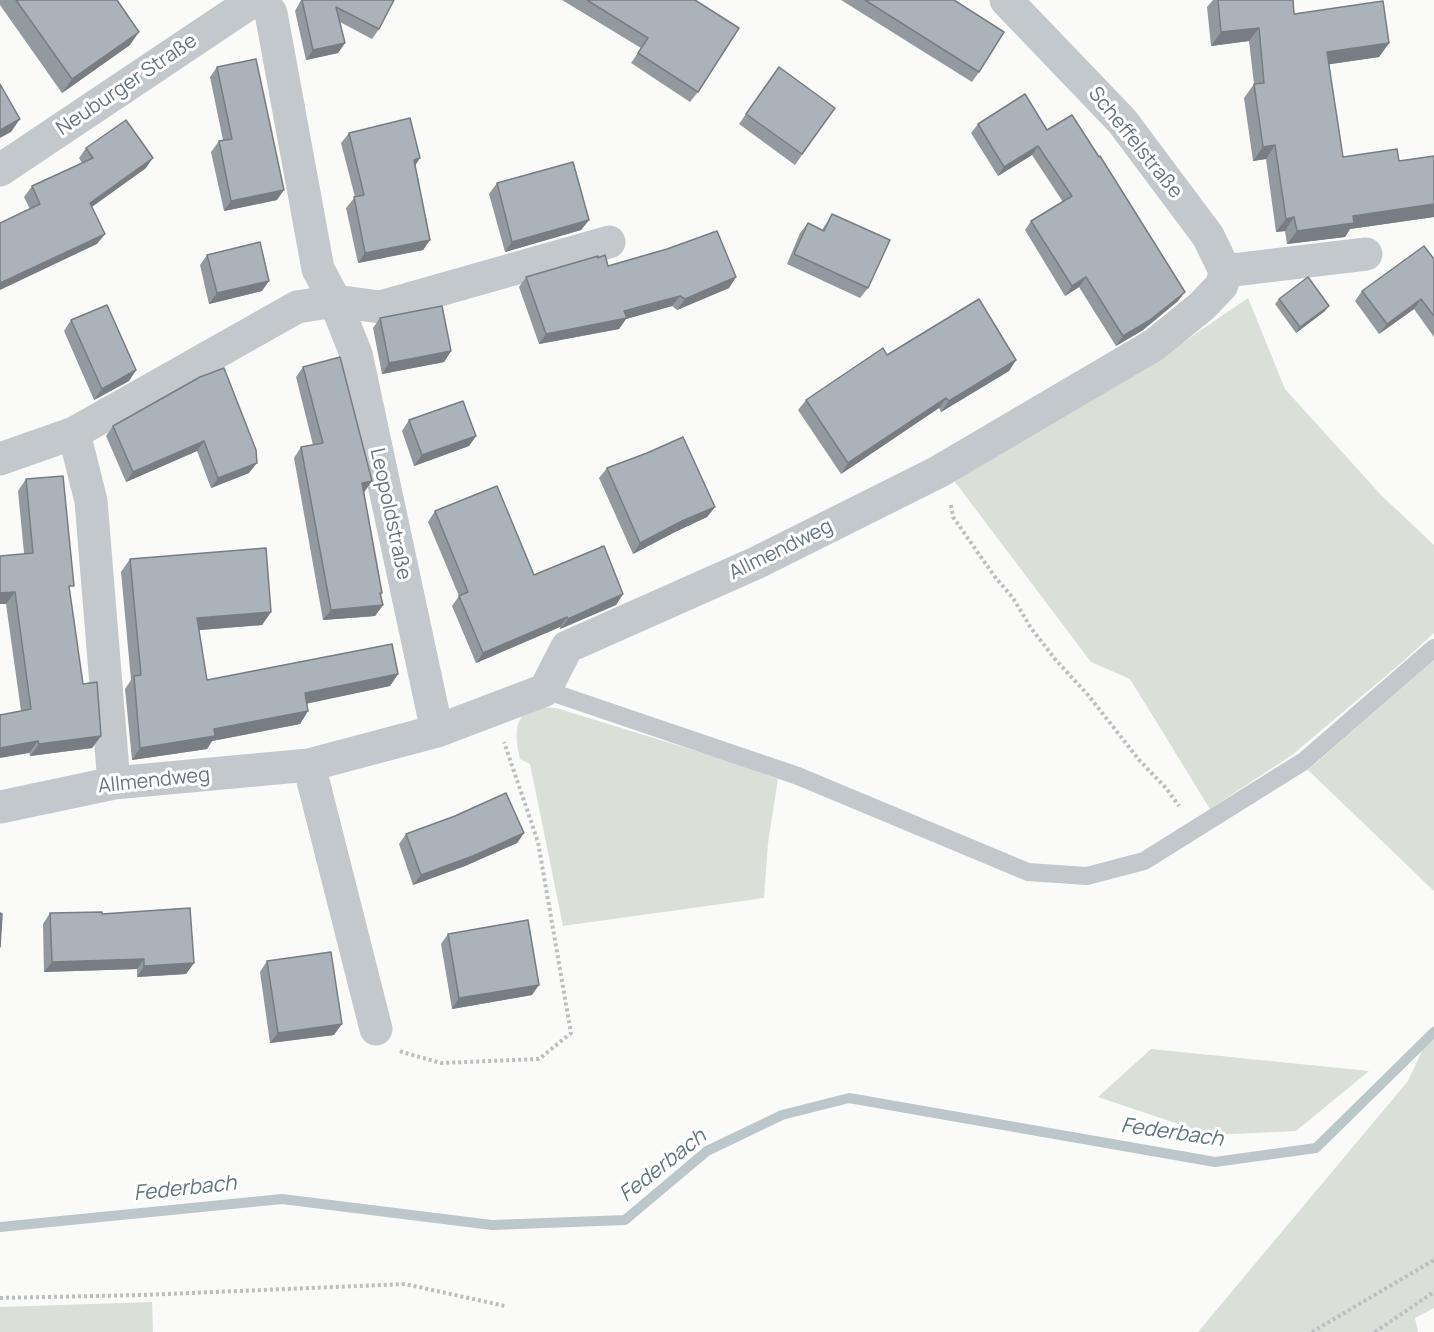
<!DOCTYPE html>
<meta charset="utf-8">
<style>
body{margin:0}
canvas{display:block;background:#fafaf8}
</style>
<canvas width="1434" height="1332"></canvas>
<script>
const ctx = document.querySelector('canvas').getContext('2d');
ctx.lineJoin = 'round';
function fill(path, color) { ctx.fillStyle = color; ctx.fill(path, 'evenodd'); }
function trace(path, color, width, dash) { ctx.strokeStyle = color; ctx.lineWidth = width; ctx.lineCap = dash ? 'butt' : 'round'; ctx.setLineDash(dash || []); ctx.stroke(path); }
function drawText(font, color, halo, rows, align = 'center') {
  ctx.font = font + ' Manrope,sans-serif'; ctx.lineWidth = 6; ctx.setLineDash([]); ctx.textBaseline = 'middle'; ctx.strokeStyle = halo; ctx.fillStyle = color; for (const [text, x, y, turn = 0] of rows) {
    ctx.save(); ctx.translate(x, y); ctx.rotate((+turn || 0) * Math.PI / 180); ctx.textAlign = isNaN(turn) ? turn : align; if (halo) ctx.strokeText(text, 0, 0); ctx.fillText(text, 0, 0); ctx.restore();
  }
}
fill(new Path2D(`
 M1248 298 1285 389 1381 495 1434 545V633L1400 664 1292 755 1210 809 1130 679 1091 662 952 478 1182 343Z
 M1434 660V891L1308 770Z
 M539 707 556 708 732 762 778 779 768 843 764 898 563 926 530 764 520 759C517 744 512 724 526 713 529 710 535 708 539 707Z
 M1434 1025V1308L1415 1318 1418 1332H1198L1408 1081Z
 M1151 1049 1369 1071 1296 1131 1211 1135 1098 1097Z
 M152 1302 153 1332H0V1307Z`), '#dadfd7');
trace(new Path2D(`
 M0 1227 282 1199 492 1225 625 1220 707 1151 782 1115 849 1098 1215 1162 1316 1148 1434 1032`), '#bbc7cb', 10);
trace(new Path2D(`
 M951 505 953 517 995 577 1013 598 1031 628 1055 659 1088 695 1140 761 1166 788 1179 806
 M400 1051 402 1052 441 1063 539 1059 571 1033 538 842 504 742
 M0 1298 142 1295 405 1284 505 1306
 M1312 1332 1434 1260
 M1375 1332 1434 1292`), '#bbbfc2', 4, [3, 3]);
trace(new Path2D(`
 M545 690 798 776 1028 872 1087 876 1144 861 1304 761 1434 648`), '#c3c8cc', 18);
trace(new Path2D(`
 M261 0 271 13 318 269 335 301 356 354 437 731
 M1006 0 1122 121 1208 236 1225 271
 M0 170 254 0
 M1225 271 1366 254
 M74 433 91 501 114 783
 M0 459 74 433 297 307 335 301 380 307 609 242
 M309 765 376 1029
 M0 807 114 783 309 765 437 731 545 690 567 647 756 563 938 472 1154 345 1202 306 1222 285 1225 271`), '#c3c8cc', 33);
fill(new Path2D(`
 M0 0H117L130 45 62 93 0 5Z
 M301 0H394L379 29 372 39 340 22 345 43 338 53 306 60 295 11Z
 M562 0H695L698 92 690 102 631 63 641 48Z
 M841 0H954L979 72 972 82Z
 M1213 0H1293L1294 14 1389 43 1379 57 1329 64 1343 157 1399 161 1434 156V217L1350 229 1345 237 1287 244 1285 231 1276 232 1266 159 1253 161 1244 98 1254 84 1249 41 1211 46 1207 7Z
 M217 67 277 200 224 211 211 152 219 141 223 140 210 77Z
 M779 67 835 108 795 165 739 124Z
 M978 124 1047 130 1178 301 1143 330 1116 346 1079 287 1065 296 1025 230 1031 221 1063 202 1032 155 998 176 971 133Z
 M349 133 415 166 430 240 423 250 358 263 346 208 355 197 341 143Z
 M86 148 146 168 92 207 97 244 30 209 24 197 32 186 82 163 79 158Z
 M497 183 589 220 581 230 505 252 489 194Z
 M832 214 868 288 860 298 787 264 800 233 808 223 822 230Z
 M207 255 262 291 209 304 200 265Z
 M598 258 608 266 736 277 729 288 677 310 672 306 626 319 619 329 539 344 519 287 526 277Z
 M1434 259V337L1414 309 1379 334 1355 301 1362 291Z
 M1279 299 1325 311 1296 333 1275 304Z
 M380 318 451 351 444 362 382 374 373 328Z
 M71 320 136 370 129 381 94 400 64 331Z
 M887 355 1016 360 1009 371 941 412 939 408 841 474 798 410 806 400Z
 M303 367 365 491 364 492 382 593 381 595 383 605 375 616 323 620 294 458 301 447 313 445 296 377Z
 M200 377 249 473 211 488 197 451 126 482 106 436 113 426Z
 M409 420 476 436 469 446 414 466 402 431Z
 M607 468 715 507 707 517 675 532 633 554 599 478Z
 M26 479 69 591 83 684 101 736 92 748 30 756 21 711 6 604 24 553 18 491Z
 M435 511 534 575 623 594 616 605 560 629V627L476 663 452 606 459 596 428 522Z
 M130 559 271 612 262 625 199 630 207 680 398 674 390 686 307 703 308 711 300 724 212 741 207 749 132 760 125 689 131 680 121 572Z
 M524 833 517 843 465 866 413 885 399 844 406 834Z
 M50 913 102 914 194 963 186 974 137 977V969L44 972 43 924Z
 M448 934 532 995 452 1009 441 944Z
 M267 961 334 1035 270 1043 260 972Z`), '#929a9f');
fill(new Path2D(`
 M1259 28 1249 41 1211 46 1221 32Z
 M139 32 130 45 62 93 72 79Z
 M345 43 338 53 306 60 313 50Z
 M1389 43 1379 57 1318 66 1327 52Z
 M20 119 11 132 0 138V130Z
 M1275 145 1266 159 1253 161 1263 147Z
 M1038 146 1032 155 998 176 1004 167Z
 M153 158 146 168 83 213 90 203Z
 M420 158 413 169 414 160Z
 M284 190 277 200 224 211 231 201Z
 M1434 204V217L1350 229 1345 237 1287 244 1297 231 1353 216Z
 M1294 217 1285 231 1276 232 1286 219Z
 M589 220 581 230 505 252 512 242Z
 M105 234 97 244 0 290V283Z
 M430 240 423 250 358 263 365 253Z
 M736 277 729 288 677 310 685 299Z
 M1086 277 1079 287 1065 296 1072 286Z
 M269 281 262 291 209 304 217 293Z
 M1185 292 1178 301 1143 330 1116 346 1123 336Z
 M680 296 672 306 626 319 619 329 539 344 546 334Z
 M1421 299 1414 309 1379 334 1387 324Z
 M1329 306 1325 311 1296 333 1300 327Z
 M451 351 444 362 382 374 389 363Z
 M1016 360 1009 371 941 412 949 401Z
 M136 370 129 381 94 400 102 389Z
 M946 398 939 408 841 474 848 463Z
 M476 436 469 446 414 466 422 455Z
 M204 441 197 451 126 482 133 472Z
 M257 463 249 473 211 488 218 478Z
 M372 481 365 491 355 494 362 483Z
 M715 507 707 517 675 532 633 554 640 543 682 521Z
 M15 592 6 604H0V593Z
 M623 594 616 605 560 629 568 619Z
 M383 605 375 616 323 620 331 610Z
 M271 612 262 625 188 631 197 618Z
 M567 617 560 627 476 663 483 653Z
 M398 674 390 686 296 706 305 693Z
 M308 711 300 724 212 741 207 749 132 760 140 748 214 729Z
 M101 736 92 748 30 756 39 744Z
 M38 741 29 753 0 758V748Z
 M524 833 517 843 465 866 413 885 421 875Z
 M144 959 137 969 44 972 52 962Z
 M194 963 186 974 137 977 144 966Z
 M539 985 532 995 452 1009 459 998Z
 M342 1024 334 1035 270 1043 278 1033Z`), '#777d82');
const building = new Path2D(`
 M16 0H117L139 32 72 79Z
 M302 0H394L379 29 336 7 345 43 313 50Z
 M587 0H695L739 28 698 92 638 53 648 38Z
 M865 0H954L1004 32 979 72Z
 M1218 0H1293L1294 14 1383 1 1389 43 1327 52 1343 157 1397 149 1399 161 1434 156V204L1353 216 1354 223 1297 231 1294 217 1286 219 1275 145 1263 147 1254 84 1264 83 1259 28 1221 32Z
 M256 59 284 190 231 201 219 141 232 139 217 67Z
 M779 67 835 108 802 154 746 114Z
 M0 84 20 119 0 130Z
 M1025 94 1047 130 1072 115 1099 157 1100 156 1185 292 1150 320 1123 336 1086 277 1072 286 1031 221 1072 196 1038 146 1004 167 978 124Z
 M410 118 420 158 414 160 430 240 365 253 354 197 364 195 349 133Z
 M126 120 153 158 90 203 105 234 0 283V223L40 204 32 186 93 158 86 148Z
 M573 162 589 220 512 242 497 183Z
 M832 214 890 240 868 288 794 254 808 223 824 231Z
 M717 231 736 277 685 299 680 296 624 311 627 318 546 334 526 277 598 256V258L605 255 608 266 667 249Z
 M260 242 269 281 217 293 207 255Z
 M1424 246 1434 259V316L1421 299 1387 324 1362 291Z
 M1308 277 1329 306 1300 327 1279 299Z
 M979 299 1016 360 949 401 946 398 848 463 806 400 883 348 887 355Z
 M107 305 136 370 102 389 71 320Z
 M442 306 451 351 389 363 380 318Z
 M340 357 372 481 362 483 382 593H380L383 605 331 610 301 447 323 443 303 367Z
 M224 368 256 450 257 463 218 478 204 441 133 472 113 426 200 377Z
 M463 401 476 436 422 455 409 420Z
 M683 437 715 507 682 521 640 543 607 468 647 453Z
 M63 476 74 586H69L83 684 97 682 101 736 39 744 38 741 0 748V715L31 709 15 592 0 593V556L33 553 26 479Z
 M497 486 534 575 604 546 623 594 568 619 567 617 483 653 459 596 468 592 435 511Z
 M266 548 271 612 197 618 207 680 392 644 398 674 305 693 308 711 214 729 215 736 140 748 134 676 141 675 130 559Z
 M506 793 524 833 473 856 421 875 406 834 455 816Z
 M190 908 194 963 144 966V959L52 962 50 913 102 912V914Z
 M0 913 2 914 0 947Z
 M528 920 539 985 459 998 448 934Z
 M331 952 342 1024 278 1033 267 961Z`);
fill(building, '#aab3b9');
trace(building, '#777d82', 1.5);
drawText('20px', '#657683', '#fff', [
 ["Neuburger Straße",127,85,-34],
 ["Scheffelstraße",1135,143,51],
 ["Leopoldstraße",390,514,78],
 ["Allmendweg",781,550,-26],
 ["Allmendweg",154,781,-6]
]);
drawText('italic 21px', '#60757c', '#fff', [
 ["Federbach",1172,1133,8],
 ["Federbach",663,1166,-38],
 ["Federbach",185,1189,-6]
]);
</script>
